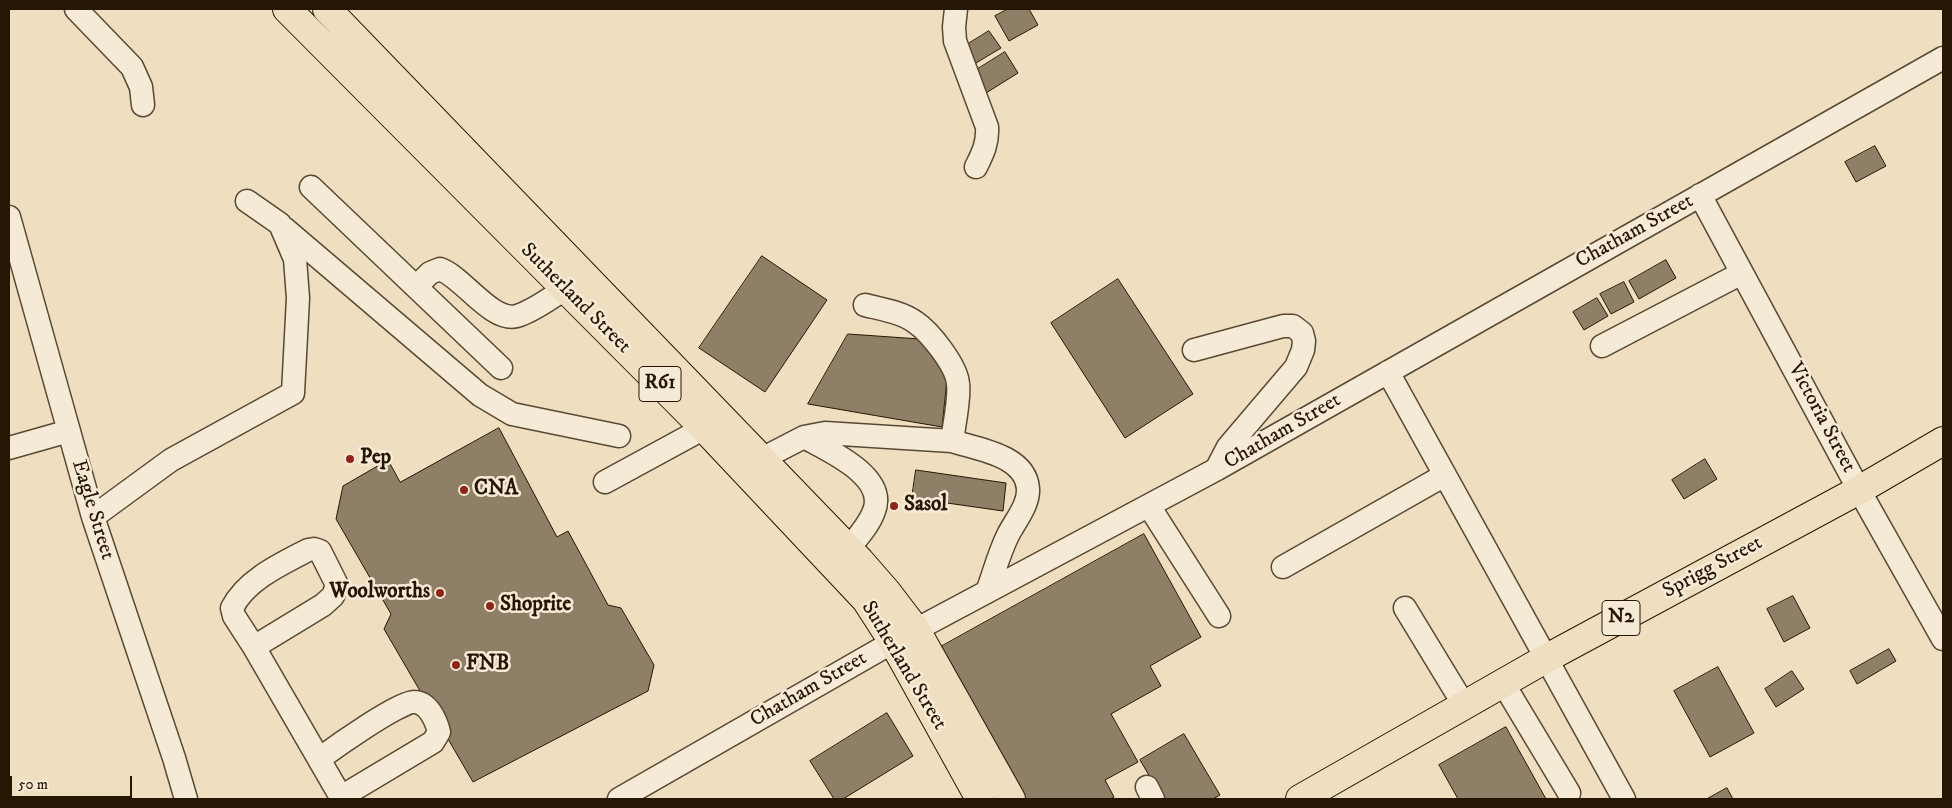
<!DOCTYPE html>
<style>
body{margin:0}
#map{position:relative;width:1952px;height:808px;overflow:hidden;background:#efdfc0;font-family:"IM FELL DW Pica",serif}
canvas{display:block}
.frame{position:absolute;inset:0;border:10px solid #261704;pointer-events:none}
.scale{position:absolute;left:10px;top:776px;width:122px;height:22px;box-sizing:border-box;border:2px solid #261704;border-top:0;padding-left:6px;font-size:15px;line-height:18px;white-space:nowrap;color:#261704;-webkit-text-stroke:4px #f5ead6;paint-order:stroke}
</style>
<div id="map">
<canvas width="1952" height="808"></canvas>
<div class="frame"></div>
<div class="scale">50 m</div>
</div>
<script>
const ctx = document.querySelector('canvas').getContext('2d');
ctx.lineJoin = 'round';
function fill(path, color) { ctx.fillStyle = color; ctx.fill(path, 'evenodd'); }
function trace(path, color, width, dash) { ctx.strokeStyle = color; ctx.lineWidth = width; ctx.lineCap = dash ? 'butt' : 'round'; ctx.setLineDash(dash || []); ctx.stroke(path); }
function drawText(font, color, halo, rows, align = 'center') {
  ctx.font = font + ' "IM FELL DW Pica",serif'; ctx.lineWidth = 5; ctx.setLineDash([]); ctx.textBaseline = 'middle'; ctx.strokeStyle = halo; ctx.fillStyle = color; for (const [text, x, y, turn = 0] of rows) {
    ctx.save(); ctx.translate(x, y); ctx.rotate((+turn || 0) * Math.PI / 180); ctx.textAlign = isNaN(turn) ? turn : align; if (halo) ctx.strokeText(text, 0, 0); ctx.fillText(text, 0, 0); ctx.restore();
  }
}
const building = new Path2D(`
 M1008 9H1029L1038 25 1009 41 995 16Z
 M989 31 1001 48 971 66 960 49Z
 M1005 52 1018 73 986 93 973 72Z
 M1875 146 1886 166 1856 182 1845 162Z
 M762 256 827 300 765 392 699 348Z
 M1666 260 1676 278 1639 299 1629 281Z
 M1118 279 1193 394 1125 438 1051 323Z
 M1624 282 1634 302 1611 314 1600 294Z
 M1597 298 1608 316 1584 330 1573 312Z
 M848 334 920 339 947 379 942 427 808 404Z
 M499 428 557 537 568 531 608 605 621 608 654 665 648 691 473 782 384 629 391 614 336 519 343 486 388 460 400 482Z
 M1705 459 1717 479 1684 499 1672 480Z
 M916 470 1006 483 1003 511 912 498Z
 M1144 534 1201 637 1150 666 1161 686 1111 714 1138 762 1105 780 1114 797 1110 799H1018L935 650Z
 M1793 596 1810 628 1784 642 1767 609Z
 M1889 649 1896 661 1857 684 1850 671Z
 M1718 667 1754 733 1710 757 1674 691Z
 M1792 671 1804 689 1776 707 1765 689Z
 M887 713 913 756 843 799H834L810 761Z
 M1506 727 1546 799H1458L1439 765Z
 M1184 734 1220 795 1213 799H1163L1140 760Z
 M1727 788 1733 799H1707Z`);
fill(building, '#8f7f66');
trace(building, '#261704', 1);
const minor = new Path2D(`
 M76 9 132 67 141 87 143 105
 M956 9 954 27 955 41 987 127C988 143 983 153 976 167
 M311 187 501 368
 M1700 195 1859 490 1943 639
 M9 217 93 517 174 758 186 799
 M284 228 480 395 512 414 619 436
 M416 287 430 273 440 269C463 277 492 323 517 316 534 311 550 298 565 289
 M1602 346 1742 273
 M1194 350 1283 326H1293L1302 333 1304 341 1303 350 1296 367 1228 447 1217 468
 M1388 372 1624 799
 M804 437C827 450 888 476 874 511 869 525 858 537 848 549
 M952 441C977 449 1026 455 1028 489 1029 505 1015 521 1008 535 999 553 994 573 987 592
 M9 448 69 431
 M748 466 804 437 825 433 952 441C954 425 960 399 958 384 957 366 930 332 915 322 901 312 881 309 865 305
 M605 482 719 420
 M1149 506 1219 616
 M93 517 171 460 293 393 298 298 295 259 280 224 247 201
 M1283 567 1445 475
 M1405 608 1464 705
 M254 647 323 605 333 596 337 585 320 551 314 549 308 550C281 564 246 580 232 608L234 616 254 647 342 799
 M1503 683 1569 793
 M319 759C334 748 400 701 414 702 428 702 436 720 439 732L433 742 341 797
 M1147 787 1153 799
 M619 799 893 642 1217 469 1943 58`);
const major = new Path2D(`
 M287 9 704 428 866 600 893 642 980 799
 M327 9 860 561 887 592 916 630 1011 799`);
const highway = new Path2D(`
 M1300 799 1547 658 1859 490 1943 441`);
trace(minor, '#584933', 25);
trace(major, '#261704', 30);
trace(highway, '#261704', 30);
trace(minor, '#f5ead6', 22);
trace(major, '#efdfc0', 28);
trace(highway, '#efdfc0', 28);
for (const [x, y, r, color] of [
 [350,459,5,"#8f2418"],
 [464,490,5,"#8f2418"],
 [894,506,5,"#8f2418"],
 [440,593,5,"#8f2418"],
 [490,606,5,"#8f2418"],
 [456,665,5,"#8f2418"]
]) { const dot = new Path2D(); dot.arc(x, y, r, 0, 2 * Math.PI); ctx.fillStyle = color; ctx.fill(dot); trace(dot, '#f5ead6', 2); }
for (const [x, y, w] of [
 [660,384,42],
 [1621,618,38]
]) { const box = new Path2D(); box.roundRect(x - w / 2, y - 17.5, w, 35, 4); ctx.fillStyle = '#f5ead6'; ctx.fill(box); trace(box, '#261704', 1); }
drawText('bold 20px', '#261704', null, [
 ["R61",660,384],
 ["N2",1621,618]
]);
drawText('21px', '#261704', '#f5ead6', [
 ["Chatham Street",1635,232,-29],
 ["Sutherland Street",575,299,45],
 ["Victoria Street",1821,418,62],
 ["Chatham Street",1283,432,-30],
 ["Eagle Street",92,510,73],
 ["Sprigg Street",1713,568,-28],
 ["Sutherland Street",903,666,59],
 ["Chatham Street",809,690,-30]
]);
drawText('bold 21px', '#261704', '#f5ead6', [
 ["Pep",360,459],
 ["CNA",474,490],
 ["Sasol",904,506],
 ["Woolworths",430,593,"right"],
 ["Shoprite",500,606],
 ["FNB",466,665]
], 'left');
</script>
